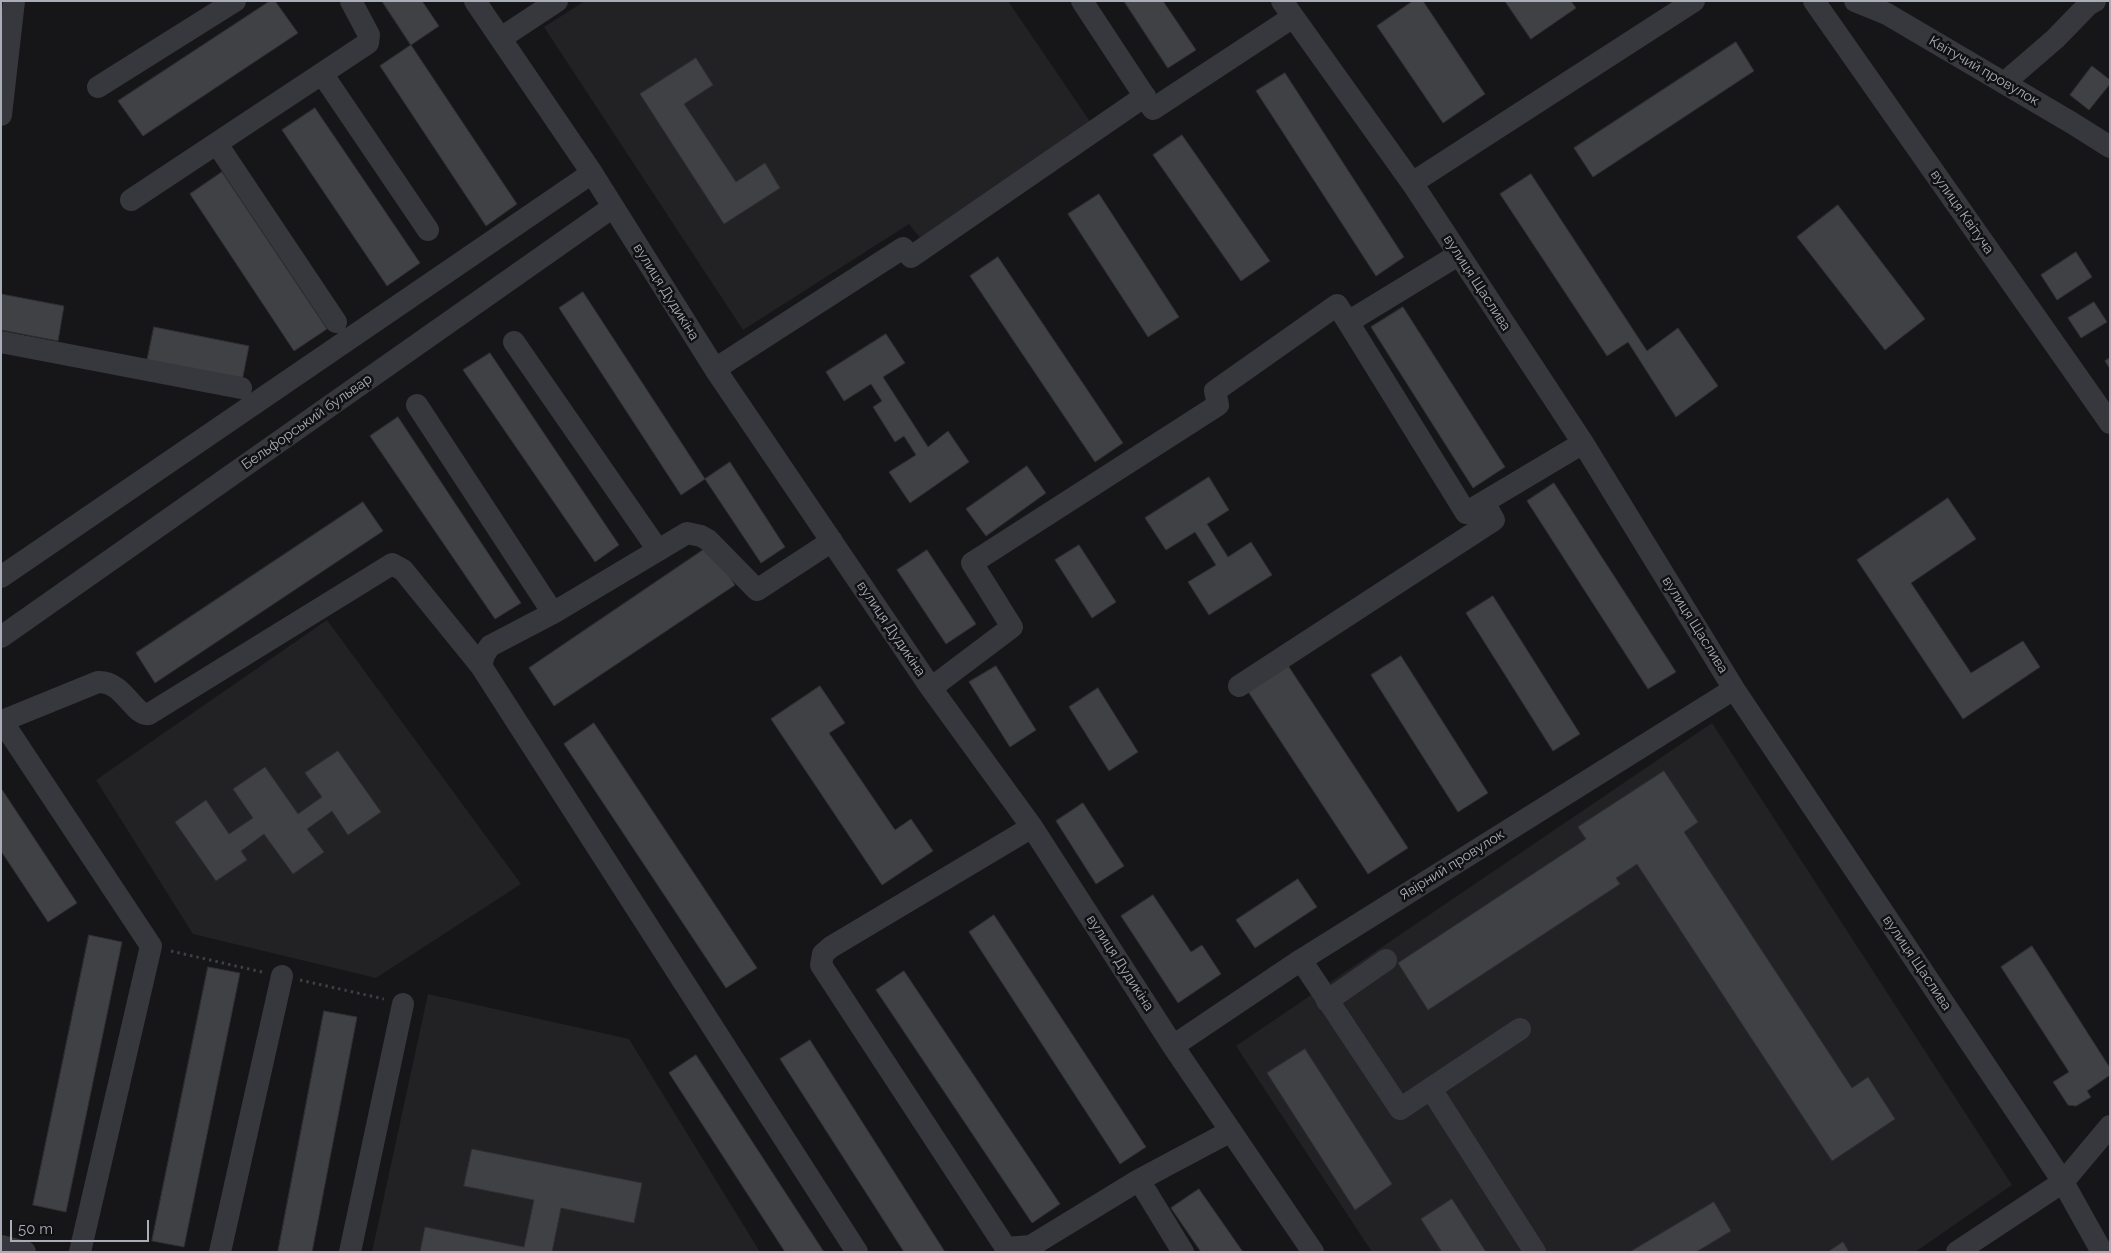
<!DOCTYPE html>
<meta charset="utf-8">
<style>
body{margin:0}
#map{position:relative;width:2111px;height:1253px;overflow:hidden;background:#161618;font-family:Raleway,sans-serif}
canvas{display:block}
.frame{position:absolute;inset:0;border:2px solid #a8adb8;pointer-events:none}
.scale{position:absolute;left:10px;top:1220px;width:139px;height:22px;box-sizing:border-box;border:2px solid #a8adb8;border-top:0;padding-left:6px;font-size:15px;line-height:18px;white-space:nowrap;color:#a8adb8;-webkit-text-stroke:4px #111113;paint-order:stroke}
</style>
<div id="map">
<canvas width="2111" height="1253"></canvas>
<div class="frame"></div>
<div class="scale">50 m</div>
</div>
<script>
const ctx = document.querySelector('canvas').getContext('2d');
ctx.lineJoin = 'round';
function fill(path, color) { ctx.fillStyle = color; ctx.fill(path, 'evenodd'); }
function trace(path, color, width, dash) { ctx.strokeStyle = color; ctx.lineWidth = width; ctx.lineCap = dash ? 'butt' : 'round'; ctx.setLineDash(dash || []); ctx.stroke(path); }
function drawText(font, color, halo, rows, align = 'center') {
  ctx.font = font + ' Raleway,sans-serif'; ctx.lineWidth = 5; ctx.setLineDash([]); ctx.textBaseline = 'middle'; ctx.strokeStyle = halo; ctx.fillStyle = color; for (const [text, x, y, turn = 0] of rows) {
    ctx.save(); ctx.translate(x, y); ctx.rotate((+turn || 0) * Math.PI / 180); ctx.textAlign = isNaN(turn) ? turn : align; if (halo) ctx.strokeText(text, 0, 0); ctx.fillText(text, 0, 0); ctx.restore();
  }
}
fill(new Path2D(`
 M585 1H1008L1091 123 921 239 909 224 743 330 544 27Z
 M327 620 521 884 376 978 193 934 96 780Z
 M1712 723 2012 1185 1915 1252H1372L1236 1046Z
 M428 994 629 1039 760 1252H372Z`), '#222225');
const building = new Path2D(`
 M270 1H275L298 33 143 136 118 101Z
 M382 1H422L439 26 411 45Z
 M1124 1H1163L1196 50 1168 68Z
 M1413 1H1423L1485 94 1443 123 1377 26Z
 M1505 1H1571L1576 8 1531 39Z
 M1736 42 1754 71 1593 177 1574 148Z
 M411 45 517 204 486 226 380 66Z
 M696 58 713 85 684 104 736 182 765 163 780 188 724 224 640 94Z
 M2092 66 2110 80V84L2089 110 2070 95Z
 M1285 73 1404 257 1376 276 1256 91Z
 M315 108 420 263 387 286 282 130Z
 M1182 135 1270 261 1241 281 1153 155Z
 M222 172 327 329 294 351 190 194Z
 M1531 174 1647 351 1678 328 1718 386 1676 417 1628 342 1607 356 1500 194Z
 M1099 194 1179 317 1148 337 1068 214Z
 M1838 205 1925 319 1885 350 1797 237Z
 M2076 252 2092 277 2057 300 2041 275Z
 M998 257 1123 443 1095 462 970 276Z
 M583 292 705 479 681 495 559 308Z
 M1 294 64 306 58 341 1 330Z
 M2094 302 2107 322 2081 338 2068 318Z
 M1403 307 1505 467 1473 488 1371 327Z
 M154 327 249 346 242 381 147 361Z
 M886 334 905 363 883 377 928 447 948 431 969 462 910 503 889 472 916 455 904 436 895 442 873 407 882 401 871 384 844 401 826 372Z
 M490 353 619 545 595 562 463 370Z
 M2110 358V369L2105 361Z
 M398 417 521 603 495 619 370 436Z
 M730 462 785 547 761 563 705 479Z
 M1027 466 1046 493 986 536 966 509Z
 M1209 477 1229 510 1207 524 1228 557 1251 542 1272 575 1209 615 1188 582 1216 565 1195 532 1166 550 1145 518Z
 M1554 483 1676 672 1648 689 1527 501Z
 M1948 498 1976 539 1911 583 1971 673 2023 641 2040 667 1963 719 1857 560Z
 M363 502 383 531 155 683 136 653Z
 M1079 545 1116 602 1092 618 1055 560Z
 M709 546 735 585 554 706 529 668Z
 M927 550 976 624 946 644 897 570Z
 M1493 596 1580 734 1553 751 1466 613Z
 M1401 656 1488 793 1458 812 1371 675Z
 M1287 664 1408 848 1368 874 1247 690Z
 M996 666 1036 730 1010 747 969 682Z
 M820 686 845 723 829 733 895 830 911 819 933 851 882 885 771 719Z
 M1098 688 1138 752 1109 771 1069 707Z
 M594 723 757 968 726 988 564 744Z
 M338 751 381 812 348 835 332 811 307 829 324 852 293 874 264 834 241 851 247 860 216 881 175 822 206 800 229 834 253 818 233 789 265 767 298 814 322 797 305 773Z
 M1664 771 1698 822 1684 832 1852 1088 1868 1077 1895 1119 1832 1161 1637 864 1616 878 1620 884 1428 1010 1398 963 1586 839 1578 827Z
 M1 788 77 903 48 922 1 851Z
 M1083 803 1124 866 1096 884 1056 821Z
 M1298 879 1317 907 1255 948 1236 920Z
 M1153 895 1191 952 1202 945 1221 974 1178 1003 1121 916Z
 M994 915 1146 1147 1120 1164 969 932Z
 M89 935 122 942 66 1212 33 1205Z
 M2032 946 2110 1068V1075L2087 1091 2091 1097 2076 1106 2068 1105 2053 1082 2069 1072 2001 967Z
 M208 967 240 973 184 1247 152 1241Z
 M904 971 1060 1204 1032 1223 876 990Z
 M324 1011 357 1017 312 1252H278Z
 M810 1040 945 1252H904L780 1059Z
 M1305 1049 1392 1184 1355 1210 1267 1073Z
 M696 1055 824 1252H785L669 1073Z
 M472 1149 642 1183 634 1223 561 1208 552 1252H420L425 1227 524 1247 534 1200 464 1186Z
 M1199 1189 1243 1252H1201L1171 1208Z
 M1452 1199 1486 1252H1442L1421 1219Z
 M1714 1202 1731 1231 1696 1252H1630Z
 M1843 1242 1849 1252H1828Z`);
fill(building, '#404145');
trace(building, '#303034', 1);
trace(new Path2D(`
 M171 951 262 972
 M300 980 384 999`), '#3d3f44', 3, [2.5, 4]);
trace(new Path2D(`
 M475 1 592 173 715 369 931 688 1032 827 1173 1046 1313 1252
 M1082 1 1153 109 1293 17
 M1282 1 1412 183 1583 443 1734 689 2034 1138 2063 1182 2102 1252
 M1814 1 2110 423
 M1855 1 1887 14 2072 123 2110 147
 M501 38 557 1
 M323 75 428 230
 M2004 83 2055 39 2088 5 2095 1
 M98 87 235 1
 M1 115 14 1
 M217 144 336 322
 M1412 183 1694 1
 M131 200 368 43 369 35 351 1
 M1348 322 1466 513 1484 502
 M1 342 241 388
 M514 342 658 550
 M715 369 903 248 911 257 1145 96
 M417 405 553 613
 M832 541 757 590 708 540 701 536 687 533 553 613 490 646 484 655 481 666 857 1252
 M1 577 592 173
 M1 637 613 207
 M1239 686 1494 520 1484 502 1583 443
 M931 688 1012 627 972 563 1218 405 1215 391 1337 305 1348 322 1458 255
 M1032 827 831 947 823 954 821 965 1006 1248 1031 1246 1139 1180
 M1301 960 1400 1109 1520 1029
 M1327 1001 1386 960
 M1173 1046 1301 960 1734 689
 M1431 1089 1535 1252
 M1 1246 25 1252
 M80 1252 151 946 2 721 98 682C123 680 134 717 149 714L392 564 403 570 481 666
 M220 1252 282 976
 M350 1252 403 1004
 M1183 1252 1139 1180 1231 1131
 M1957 1252 2063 1182 2110 1126`), '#37383d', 22);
drawText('14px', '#a8adb8', '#111113', [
 ["Квітучий провулок",1984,71,30],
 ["вулиця Квітуча",1962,212,55],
 ["вулиця Щаслива",1477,283,57],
 ["вулиця Дудикіна",666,292,58],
 ["Бельфорський бульвар",307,422,-35],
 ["вулиця Щаслива",1695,625,58],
 ["вулиця Дудикіна",891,629,56],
 ["Явірний провулок",1452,865,-32],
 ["вулиця Дудикіна",1120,963,57],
 ["вулиця Щаслива",1917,963,56]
]);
</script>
